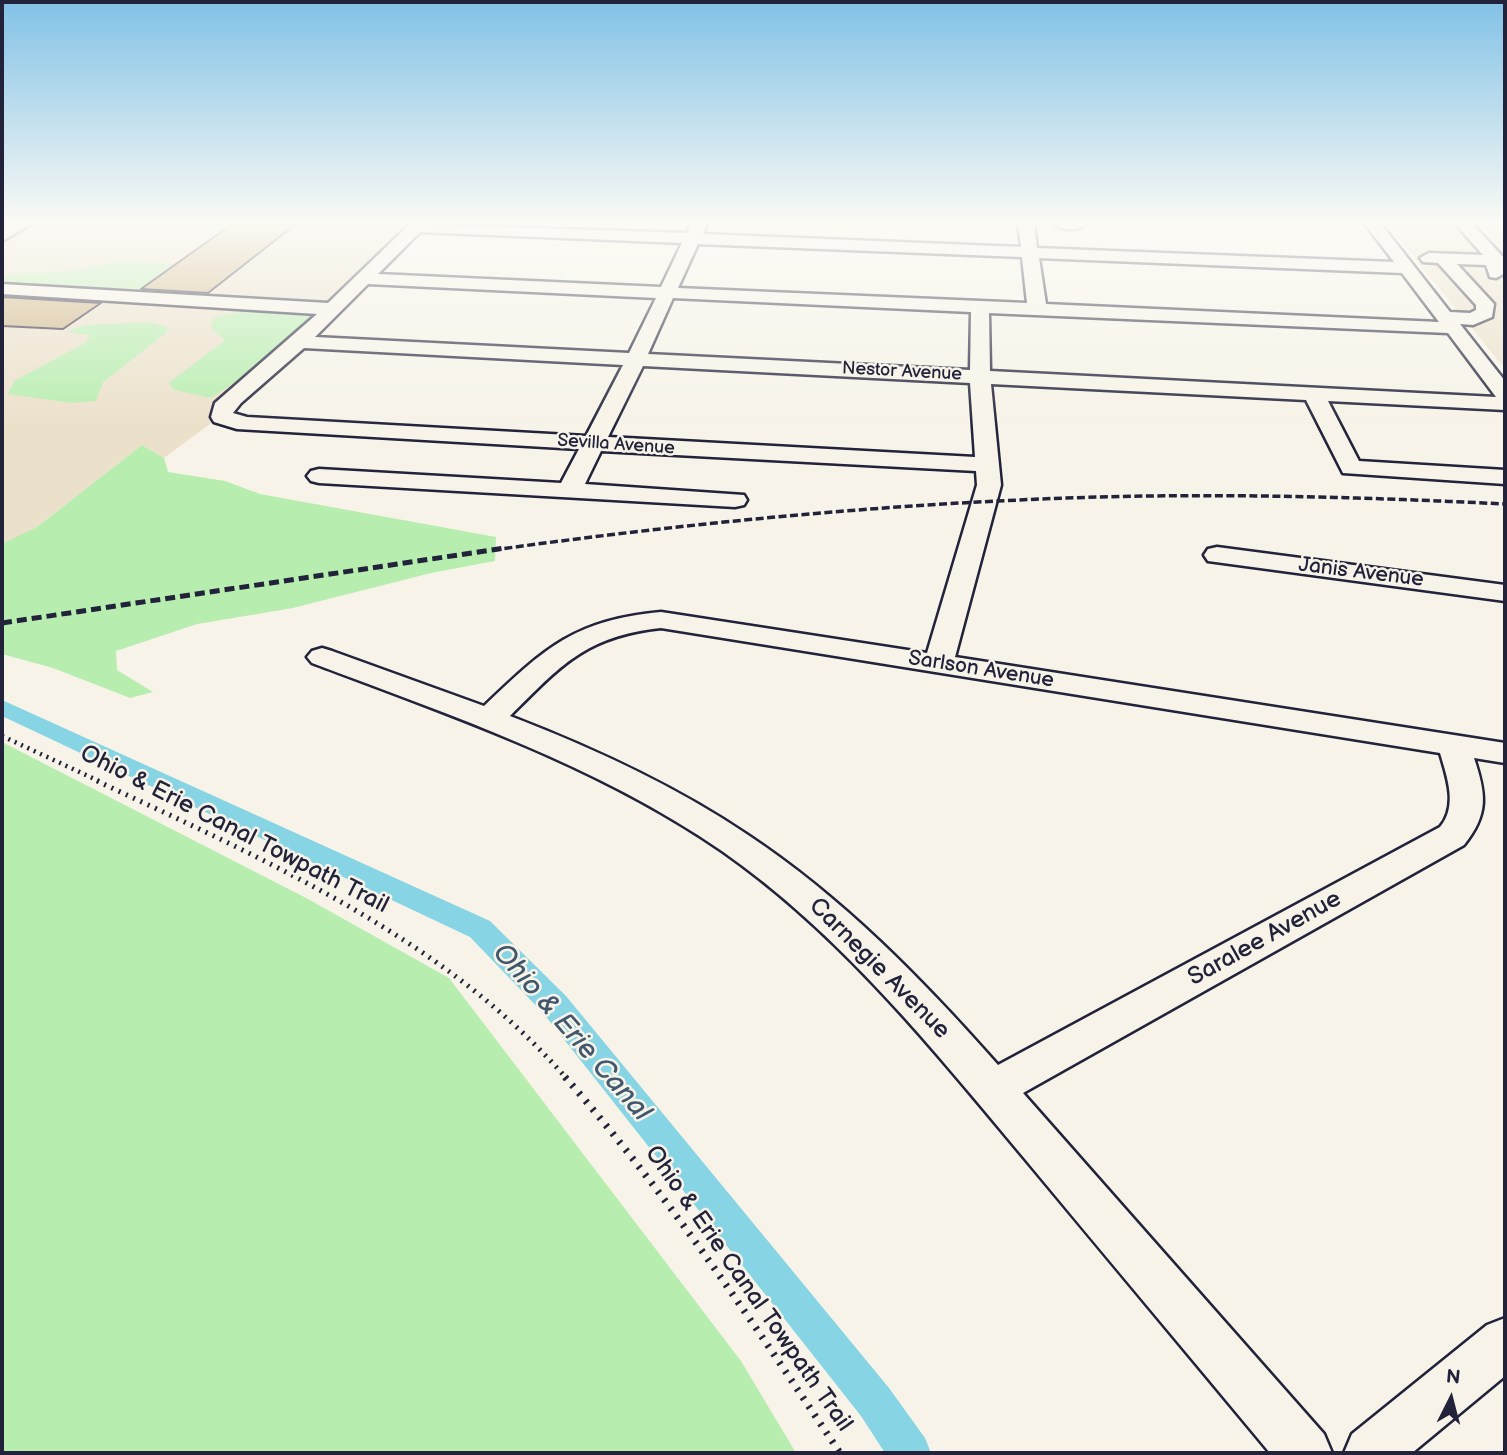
<!DOCTYPE html>
<style>
body{margin:0}
#map{position:relative;width:1507px;height:1455px;overflow:hidden;background:#f7f3e8;font-family:"Balsamiq Sans",sans-serif}
canvas{display:block}
.frame{position:absolute;inset:0;border:4px solid #22223b;pointer-events:none}
.north{position:absolute;left:1416px;top:1364px;width:70px;height:70px;-webkit-text-stroke:5px #f7f3e8;paint-order:stroke;rotate:6deg;font-size:19px;font-weight:700;line-height:28px;text-align:center;color:#22223b}
.north::after{content:'';display:block;margin:auto;width:24px;height:32px;background:#22223b;clip-path:polygon(50% 0,100% 100%,50% 72%,0 100%)}
</style>
<div id="map">
<canvas width="1507" height="1455"></canvas>
<div class="frame"></div>
<div class="north">N</div>
</div>
<script>
const ctx = document.querySelector('canvas').getContext('2d');
ctx.lineJoin = 'round';
function fill(path, color) { ctx.fillStyle = color; ctx.fill(path, 'evenodd'); }
function trace(path, color, width, dash) { ctx.strokeStyle = color; ctx.lineWidth = width; ctx.lineCap = dash ? 'butt' : 'round'; ctx.setLineDash(dash || []); ctx.stroke(path); }
function drawText(font, color, halo, rows, align = 'center') {
  ctx.font = font + ' "Balsamiq Sans",sans-serif'; ctx.lineWidth = 5; ctx.setLineDash([]); ctx.textBaseline = 'middle'; ctx.strokeStyle = halo; ctx.fillStyle = color; for (const [text, x, y, turn = 0] of rows) {
    ctx.save(); ctx.translate(x, y); ctx.rotate((+turn || 0) * Math.PI / 180); ctx.textAlign = isNaN(turn) ? turn : align; if (halo) ctx.strokeText(text, 0, 0); ctx.fillText(text, 0, 0); ctx.restore();
  }
}
fill(new Path2D(`
 M2 224H419L222 415 164 458 142 445 37 527 2 546Z
 M1385 224 1505 226V369L1402 243Z`), '#ebe0ca');
fill(new Path2D(`
 M121 261 175 264 140 290 133 288H87L2 283V275L71 271Z
 M255 308 317 312 279 353 211 398 174 390 169 383 225 340 211 328 213 318Z
 M146 322 168 327 166 333 103 382 96 401 72 403 8 394 14 381 87 342 90 335 67 332 85 325Z
 M142 445 164 458 168 472 225 481 260 494 496 537 495 561 431 573 293 608 197 624 116 651 117 670 153 692 130 698 53 668 2 654V544L37 527Z
 M2 742 308 899 449 978 741 1361 796 1453H2Z`), '#b7edaf');
fill(new Path2D(`
 M2 700 490 921 566 996 889 1388 925 1438 931 1453H885L861 1416 544 1014 470 937 2 716Z`), '#86d4e4');
const building = new Path2D(`
 M232 224H296L208 293 141 289Z
 M2 297 101 303 63 329 2 326Z`);
fill(building, '#ceb283');
trace(building, '#22223b', 2);
const minor = new Path2D(`
 M11 224H31L2 241V229Z
 M410 224 687 233 691 224H707L703 234 1021 247 1018 224H1034L1037 248 1394 262 1365 224H1381L1450 312 1470 313 1476 310V305L1438 263 1423 262 1420 258 1429 253 1483 255 1461 230 1459 227 1461 224H1477L1475 227 1503 257 1505 273 1496 278 1490 277 1486 265 1457 264 1494 304 1492 317 1473 325 1460 324 1505 381V410L1328 401 1359 461 1505 470V484L1343 473 1306 400 991 384 1001 485 955 657 1505 743V763L1474 758C1486 794 1489 814 1464 845L1023 1093 1324 1434 1332 1453H1270C1189 1355 1107 1258 1025 1159 933 1049 841 934 722 851 597 765 453 716 312 663L307 657 312 651 322 648 332 651 484 706C545 648 574 620 661 612L927 653 977 485 976 471 601 451 585 484 744 495 747 500 744 505 735 507 319 483 311 481 307 476 311 471 319 469 561 483 579 449 237 429 214 422 211 417 215 403 317 314 2 294V284L328 303ZM420 232 682 243 661 287 378 274ZM698 244 1022 257 1027 303 678 288ZM1039 258 1402 273 1439 322 1046 304ZM368 284 656 298 629 353 315 337ZM673 298 971 312 970 370 648 354ZM989 313 1448 333 1496 397 990 371ZM304 348 623 365 586 436 247 417 233 413 241 403ZM643 366 970 383 975 457 608 437ZM661 628 1440 753C1447 777 1458 806 1440 827L998 1065C923 980 843 898 748 835 674 785 593 748 510 716 561 665 586 636 661 628Z
 M1055 224H1086C1079 231 1062 231 1055 224Z
 M1217 547 1505 585V601L1208 561 1204 555 1208 549Z
 M1505 1318V1376L1412 1453H1344L1352 1434 1487 1325Z`);
trace(minor, '#22223b', 5);
trace(new Path2D(`
 M2 736 101 782`), '#22223b', 4.5, [2, 5]);
trace(new Path2D(`
 M97 781C263 859 444 937 567 1079`), '#22223b', 5, [2, 6]);
trace(new Path2D(`
 M565 1077C667 1193 754 1324 840 1453`), '#22223b', 7, [2.5, 8]);
fill(minor, '#f7f3e8');
trace(new Path2D(`
 M493 550C667 526 842 508 1019 500 1181 492 1343 496 1505 504`), '#22223b', 3.5, [8, 3.5]);
trace(new Path2D(`
 M2 623 505 548`), '#22223b', 5, [10, 5]);
const sky = ctx.createLinearGradient(0, 0, 0, 428);
sky.addColorStop(0, '#81c1e6');
sky.addColorStop(0.52, '#fbfaf5');
sky.addColorStop(1, '#fbfaf500');
ctx.fillStyle = sky;
ctx.fillRect(0, 0, 1507, 428);
drawText('18px', '#22223b', '#f7f3e8', [
 ["Nestor Avenue",902,372,3],
 ["Sevilla Avenue",616,445,4]
]);
drawText('21px', '#22223b', '#f7f3e8', [
 ["Janis Avenue",1361,573,7],
 ["Sarlson Avenue",981,670,9]
]);
drawText('24px', '#22223b', '#f7f3e8', [
 ["Ohio & Erie Canal Towpath Trail",234,830,27],
 ["Saralee Avenue",1265,939,-29],
 ["Carnegie Avenue",879,969,45],
 ["Ohio & Erie Canal Towpath Trail",748,1289,55]
]);
drawText('italic 28px', '#40576e', '#f7f3e8', [
 ["Ohio & Erie Canal",571,1033,49]
]);
</script>
